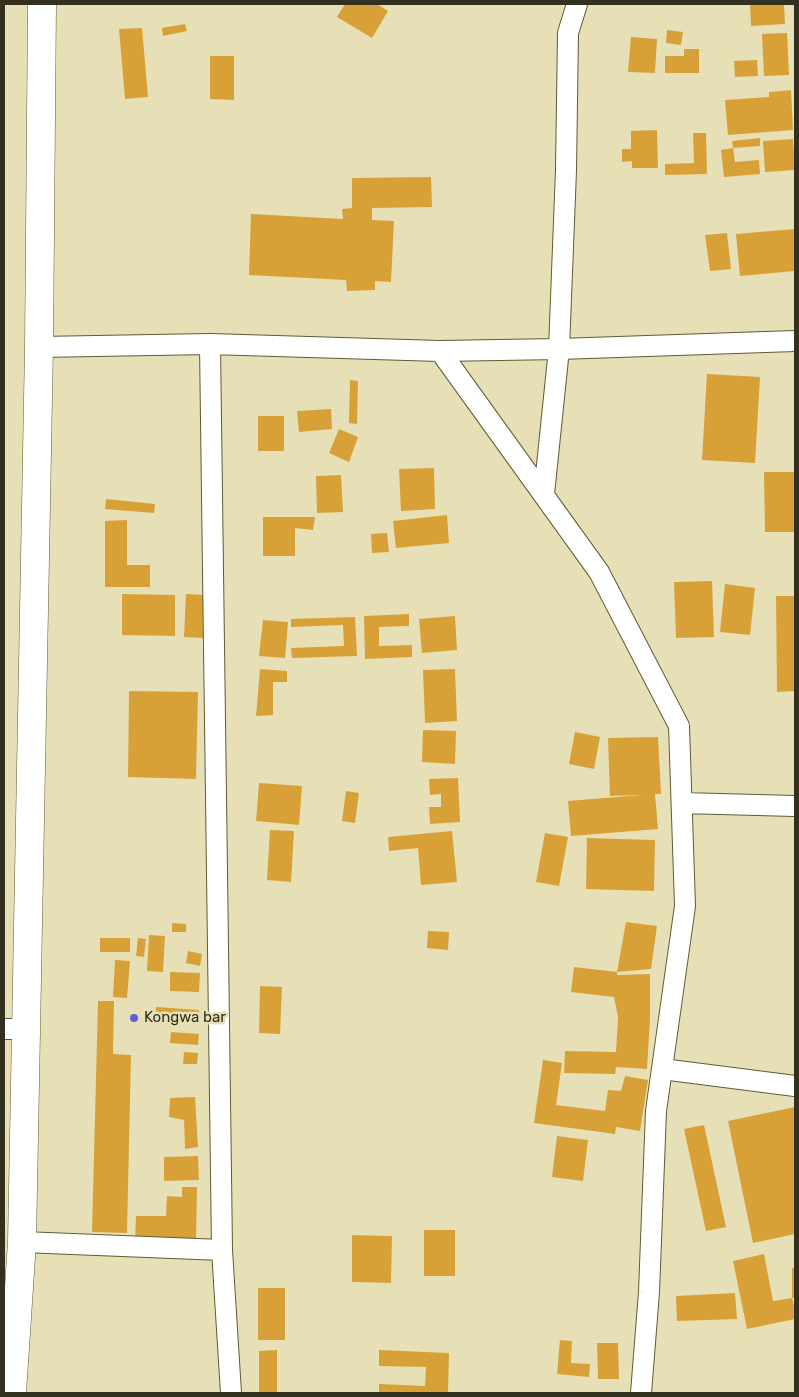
<!DOCTYPE html>
<style>
body{margin:0}
#map{position:relative;width:799px;height:1397px;overflow:hidden;background:#e7e0b6;font-family:Rubik,sans-serif}
canvas{display:block}
.frame{position:absolute;inset:0;border:5px solid #33301f;pointer-events:none}
</style>
<div id="map">
<canvas width="799" height="1397"></canvas>
<div class="frame"></div>
</div>
<script>
const ctx = document.querySelector('canvas').getContext('2d');
ctx.lineJoin = 'round';
function fill(path, color) { ctx.fillStyle = color; ctx.fill(path, 'evenodd'); }
function trace(path, color, width, dash) { ctx.strokeStyle = color; ctx.lineWidth = width; ctx.lineCap = dash ? 'butt' : 'round'; ctx.setLineDash(dash || []); ctx.stroke(path); }
function drawText(font, color, halo, rows, align = 'center') {
  ctx.font = font + ' Rubik,sans-serif'; ctx.lineWidth = 5; ctx.setLineDash([]); ctx.textBaseline = 'middle'; ctx.strokeStyle = halo; ctx.fillStyle = color; for (const [text, x, y, turn = 0] of rows) {
    ctx.save(); ctx.translate(x, y); ctx.rotate((+turn || 0) * Math.PI / 180); ctx.textAlign = isNaN(turn) ? turn : align; if (halo) ctx.strokeText(text, 0, 0); ctx.fillText(text, 0, 0); ctx.restore();
  }
}
fill(new Path2D(`
 M345 4H377L388 11 372 38 337 17Z
 M750 4H784L785 24 751 26Z
 M185 24 187 31 163 36 162 28Z
 M142 28 148 97 125 99 119 29Z
 M667 30 683 32 681 45 666 43Z
 M787 33 789 75 764 76 762 34Z
 M631 37 657 39 655 73 628 72Z
 M684 49H699V73H665V56H684Z
 M210 56H234V100L210 99Z
 M757 60 758 76 735 77 734 61Z
 M791 90 793 130 728 135 725 100 769 97V92Z
 M657 130 658 168H632V161L622 162V149H631V131Z
 M693 133H706L707 174 665 175V164L694 163Z
 M760 138V146L733 148 732 141Z
 M793 139 795 170 765 172 763 141Z
 M733 148 735 162 759 160 760 174 724 177 721 150Z
 M431 177 432 207 372 208V220L394 221 391 282 375 281V290L347 291 346 280 249 275 251 214 343 219 342 209 352 208V178Z
 M795 229V271L740 276 736 234Z
 M727 233 731 269 710 271 705 235Z
 M707 374 760 377 755 463 702 460Z
 M350 380 358 381 357 424 349 423Z
 M331 409 332 429 299 432 297 411Z
 M258 416H284V451H258Z
 M339 429 358 437 349 462 329 453Z
 M434 468 435 509 401 511 399 469Z
 M764 472H795V532H765Z
 M341 475 343 512 317 513 316 476Z
 M106 499 155 504 154 513 105 509Z
 M447 515 449 543 396 548 393 521Z
 M263 517H315L313 530 295 528V556H263Z
 M127 520V565H150V587H105V521Z
 M387 533 389 552 372 553 371 534Z
 M712 581 714 637 676 638 674 582Z
 M725 584 755 588 750 635 720 632Z
 M122 594 175 595V636L122 635Z
 M186 594 205 595 203 638 184 637Z
 M776 596H795V691L777 692Z
 M409 614V626L379 627V646L412 645V657L365 659 364 616Z
 M455 616 457 650 422 653 419 619Z
 M355 617 357 656 292 658 291 648 344 646 343 625 291 627V619Z
 M263 620 288 622 285 658 259 656Z
 M260 669 287 671V682H273V715L256 716Z
 M455 669 457 721 425 723 423 670Z
 M129 691 198 692 196 779 128 777Z
 M423 730 456 731 455 764 422 762Z
 M575 732 600 737 594 769 569 764Z
 M658 737 661 794H655L658 829 571 836 568 801 642 795 610 796 608 738Z
 M458 778 460 822 430 824 429 807H441V794L430 795 429 779Z
 M259 783 302 786 299 825 256 821Z
 M346 791 359 793 355 823 342 821Z
 M270 830 294 831 291 882 267 880Z
 M452 831 457 882 421 885 418 848 389 851 388 837Z
 M545 833 568 837 559 886 536 882Z
 M587 838 655 840 654 891 586 889Z
 M626 922 657 926 651 969 617 972Z
 M172 923 186 924V932H172Z
 M428 931 449 932 448 950 427 948Z
 M149 935 165 936 163 972 147 971Z
 M100 938H130V952H100Z
 M138 938 146 939 144 957 136 956Z
 M188 951 202 954 200 966 186 963Z
 M115 960 130 961 127 998 113 997Z
 M574 967 617 972V975L650 974V1019L647 1069 616 1067 615 1074 564 1073 565 1051 616 1052 618 1017 614 997 571 992Z
 M170 972 200 973 199 992 170 991Z
 M260 986 282 987 280 1034 259 1033Z
 M98 1001H114L113 1054 131 1055 127 1233 92 1232Z
 M156 1007 199 1010 198 1023 155 1020Z
 M171 1032 199 1034 198 1045 170 1043Z
 M184 1052 198 1053 197 1064H183Z
 M543 1060 562 1063 556 1105 605 1111 608 1090 621 1091 625 1076 648 1080 640 1131 616 1127 615 1134 534 1123Z
 M195 1097 198 1147 185 1149 184 1120 169 1117 170 1098Z
 M795 1107V1234L753 1243 728 1121Z
 M704 1125 726 1227 706 1231 684 1129Z
 M557 1136 588 1140 583 1181 552 1177Z
 M198 1156 199 1180 164 1181V1157Z
 M182 1187H197L196 1241 135 1240 136 1216H166L167 1196 182 1197Z
 M424 1230H455V1276H424Z
 M352 1235 392 1236 391 1283 352 1282Z
 M764 1254 773 1301 792 1298 795 1310V1319L747 1329 733 1261Z
 M792 1268H795V1298H792Z
 M258 1288H285V1340H258Z
 M735 1293 737 1319 677 1321 676 1296Z
 M560 1340 572 1341 571 1363 590 1364 589 1377 557 1374Z
 M597 1343H618L619 1379H598Z
 M277 1350V1393H259V1351Z
 M379 1350 449 1353 448 1393H379V1384L425 1386 426 1367 379 1366Z`), '#d8a138');
const street = new Path2D(`
 M39 347 210 344 440 351 559 349 795 341
 M440 351 599 572 679 726 685 906 656 1111 649 1292 641 1393
 M544 494 559 349 566 170 568 33 577 4
 M682 803 795 806
 M4 1029H25
 M662 1069 795 1086
 M22 1242 222 1250 210 344
 M222 1250 231 1393`);
const secondary = new Path2D(`
 M12 1393 22 1242 39 347 42 4`);
trace(street, '#615a34', 22);
trace(secondary, '#615a34', 29);
trace(street, '#fff', 20);
trace(secondary, '#fff', 28);
for (const [x, y, r, color] of [
 [134,1018,5,"#615fd7"]
]) { const dot = new Path2D(); dot.arc(x, y, r, 0, 2 * Math.PI); ctx.fillStyle = color; ctx.fill(dot); trace(dot, '#e7e0b6', 2); }
drawText('15px', '#33301f', '#e7e0b6', [
 ["Kongwa bar",144,1018]
], 'left');
</script>
